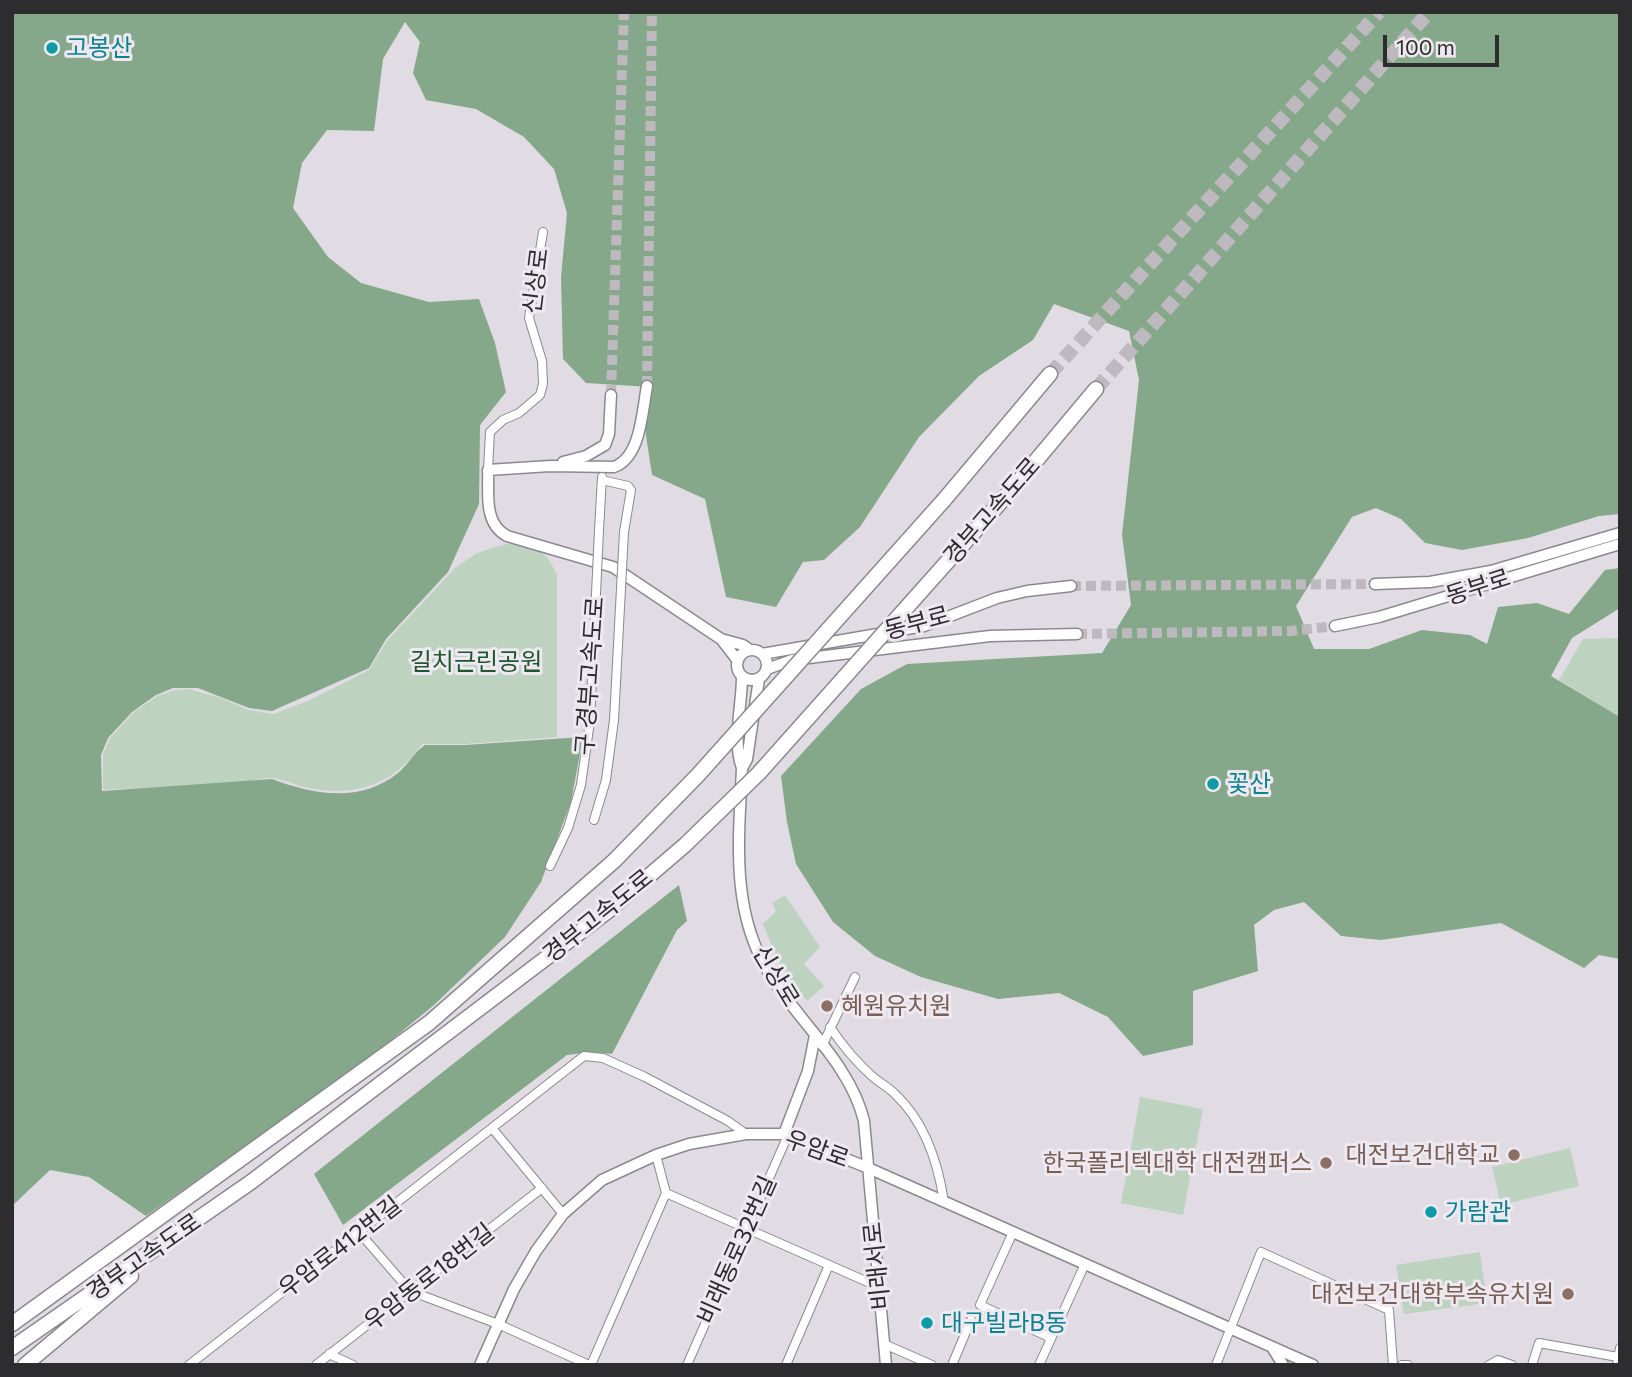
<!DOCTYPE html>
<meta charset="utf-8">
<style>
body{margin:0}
#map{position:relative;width:1632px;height:1377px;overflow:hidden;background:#e1dce3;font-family:Commissioner,sans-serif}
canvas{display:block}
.frame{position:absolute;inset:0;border:14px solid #2d2c2e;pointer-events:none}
.scale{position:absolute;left:1383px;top:35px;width:116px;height:32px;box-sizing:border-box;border:4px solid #2d2c2e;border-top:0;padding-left:9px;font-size:21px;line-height:24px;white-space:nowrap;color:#2d2c2e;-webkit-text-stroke:5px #eee9f0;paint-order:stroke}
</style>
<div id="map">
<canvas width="1632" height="1377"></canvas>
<div class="frame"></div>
<div class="scale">100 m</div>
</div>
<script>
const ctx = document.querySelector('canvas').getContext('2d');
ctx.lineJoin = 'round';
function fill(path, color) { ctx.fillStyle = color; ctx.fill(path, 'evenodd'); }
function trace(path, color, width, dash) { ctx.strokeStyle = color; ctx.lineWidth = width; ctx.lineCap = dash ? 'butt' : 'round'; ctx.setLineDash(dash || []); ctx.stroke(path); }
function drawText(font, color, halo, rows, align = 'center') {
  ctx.font = font + ' Commissioner,"Noto Sans KR",sans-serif'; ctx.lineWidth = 6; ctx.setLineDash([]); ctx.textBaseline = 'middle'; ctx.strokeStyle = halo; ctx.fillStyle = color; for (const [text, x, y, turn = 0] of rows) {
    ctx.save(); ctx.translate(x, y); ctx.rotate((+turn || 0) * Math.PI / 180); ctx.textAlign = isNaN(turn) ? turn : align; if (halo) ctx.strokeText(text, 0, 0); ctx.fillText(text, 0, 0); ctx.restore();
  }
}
fill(new Path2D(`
 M506 544C534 545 546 549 557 575V737L467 744H422C393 786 353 798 305 787 294 785 280 777 269 778 260 778 251 781 242 782 196 787 149 787 103 790V754L110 738 134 712 157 696 175 690 188 689 221 698 248 710 274 714 310 700 369 670 387 641 455 568 477 553Z
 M1620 638V717L1559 680 1583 639Z
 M785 895 820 947 804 964 824 986 807 1001C786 977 774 953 763 924L776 911 772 903Z
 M1140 1097 1203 1109 1183 1215 1121 1203Z
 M1570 1148 1579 1186 1501 1205 1492 1167Z
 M1480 1252 1487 1303 1404 1314 1396 1265Z`), '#bdd3c0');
fill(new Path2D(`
 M12 12H1620V514L1599 516 1528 538 1462 550 1425 543 1401 519 1376 508 1352 517 1296 606 1314 649H1369L1422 630 1470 635 1487 644 1498 607 1537 603 1569 614 1605 570 1620 568V608L1572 638 1551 676 1620 717V959L1599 955 1584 968 1501 923 1381 940 1341 936 1304 902 1274 910 1254 925 1258 971 1193 991V1045L1143 1056 1108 1017 1059 993 998 999 921 977 875 956 833 922 796 864 787 822 781 776 861 689 907 664 1102 653 1131 605 1122 535 1139 380 1129 331 1054 304 1033 340 979 376 919 437 860 527 824 560 803 562 776 607 726 597 705 499 652 475 645 429 650 387 586 383 563 359 561 277 567 213 554 169 524 137 476 109 426 100 413 73 420 42 405 22 383 59 374 131 327 130 302 163 293 208 328 257 361 283 429 302 479 299 495 343 506 392 480 425 479 504 448 572 386 639 369 668 272 711 249 708 198 688H173L156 695 132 712 108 738 101 755 102 791 272 779C314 795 361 803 398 773 408 765 414 752 425 745H465L583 737 571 802 541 882 505 937 434 1005 356 1069 146 1216 89 1177 50 1170 12 1206Z
 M679 885 687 921 677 930 612 1054 592 1052 567 1055 343 1225 314 1174Z`), '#85a88a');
trace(new Path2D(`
 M647 386 652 12
 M611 395 624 12
 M1071 586 1375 584
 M1077 634 1290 631 1335 626`), '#bdb9bf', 10, [10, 5]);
trace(new Path2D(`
 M1050 374 1379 12
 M1096 389 1429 12`), '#bdb9bf', 14, [14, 7]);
const street = new Path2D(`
 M488 470 490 432 503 420 519 413 540 395 543 384 542 361 529 318 543 232
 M602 480 628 486 631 490 624 532
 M599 530 602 477
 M594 820 606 780 614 720
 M550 866 568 828 581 785 590 721
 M830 1027C842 1045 856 1062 873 1077 880 1083 888 1087 895 1094 925 1122 938 1162 944 1202
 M822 1046 855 977
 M492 1128 563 1214
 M666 1193 879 1287
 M359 1232 410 1291 498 1324 589 1365
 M1013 1232 980 1305 1051 1338
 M884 1344 932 1365
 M329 1354 353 1365
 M189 1365 584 1056 603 1058 645 1077 728 1121 746 1134
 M316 1365 542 1188
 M591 1365 666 1193 656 1155
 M687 1365 788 1135
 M786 1365 829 1265
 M952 1365 971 1320
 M1039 1365 1085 1264
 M1216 1365 1261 1252 1389 1310 1393 1365
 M1402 1365H1408
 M1489 1365 1498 1360 1512 1365
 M1532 1365 1539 1343 1618 1357
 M1617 1365 1620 1348`);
const secondary = new Path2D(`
 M647 386C642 412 641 457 614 467L550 466 488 470C489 493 483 523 507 536L613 567 721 639 738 661
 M563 462 586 456 605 445 609 434 611 395
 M1375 584 1430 582 1491 571 1620 533
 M1335 626 1379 617 1620 544
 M721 639 743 645 750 650
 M737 665a15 15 0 1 1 30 0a15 15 0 1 1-30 0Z
 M762 654 924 626 997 598 1027 591 1071 586
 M767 669 792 660 990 636 1077 634
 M742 677C742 705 732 741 742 768 739 838 730 910 769 973 798 1021 851 1065 864 1121L886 1365
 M742 768 747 759 759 679
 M784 1134 808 1071 815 1035
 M1272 1347 1283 1365
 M480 1365 514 1289 536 1251 563 1214 602 1180 656 1155 689 1144 746 1134H784L866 1167 1313 1365`);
const highway = new Path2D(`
 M1014 487 1096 389
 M944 500 1050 374
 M12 1324 429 1023 614 861
 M12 1348 251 1182 608 911
 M25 1365 131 1276`);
trace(street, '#8c888f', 10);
trace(secondary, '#8c888f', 13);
trace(highway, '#8c888f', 17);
trace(street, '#fff', 8);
trace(secondary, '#fff', 10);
trace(highway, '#fff', 14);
const streetBridge = new Path2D(`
 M614 720 624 532
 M590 721 599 530`);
const highwayBridge = new Path2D(`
 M614 861 698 775 944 500
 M608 911 685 845 759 773 1014 487`);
trace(streetBridge, '#8c888f', 10, []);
trace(highwayBridge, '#8c888f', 17, []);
trace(streetBridge, '#fff', 8);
trace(highwayBridge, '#fff', 14);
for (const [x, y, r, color] of [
 [52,48,7,"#0f9aa8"],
 [1213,784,7,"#0f9aa8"],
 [827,1006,7,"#8d6e63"],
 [1514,1155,7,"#8d6e63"],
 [1326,1163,7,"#8d6e63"],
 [1431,1212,7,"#0f9aa8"],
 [1568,1294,7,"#8d6e63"],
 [927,1323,7,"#0f9aa8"]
]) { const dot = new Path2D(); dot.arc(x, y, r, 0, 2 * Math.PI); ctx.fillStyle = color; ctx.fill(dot); trace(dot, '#eee9f0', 2.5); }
drawText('24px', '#0d838f', '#eee9f0', [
 ["고봉산",66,48],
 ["꽃산",1227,784],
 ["가람관",1445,1212],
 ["대구빌라B동",941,1323]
], 'left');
drawText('24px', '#2d2c2e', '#eee9f0', [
 ["신상로",536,281,-83],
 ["경부고속도로",992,511,-49],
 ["동부로",1478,587,-18],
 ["동부로",917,623,-15],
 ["구 경부고속도로",590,676,-86],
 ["경부고속도로",598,916,-39],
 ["신상로",776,976,59],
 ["우암로",817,1149,20],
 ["우암로412번길",340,1247,-38],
 ["비래동로32번길",737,1250,-66],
 ["경부고속도로",144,1257,-35],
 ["비래서로",877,1266,-96],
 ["우암동로18번길",429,1277,-38]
]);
drawText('24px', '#1f562d', '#eee9f0', [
 ["길치근린공원",476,662]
]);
drawText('24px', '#785e54', '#eee9f0', [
 ["혜원유치원",841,1006,"left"],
 ["대전보건대학교",1500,1155],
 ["한국폴리텍대학 대전캠퍼스",1312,1163],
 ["대전보건대학부속유치원",1554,1294]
], 'right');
</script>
